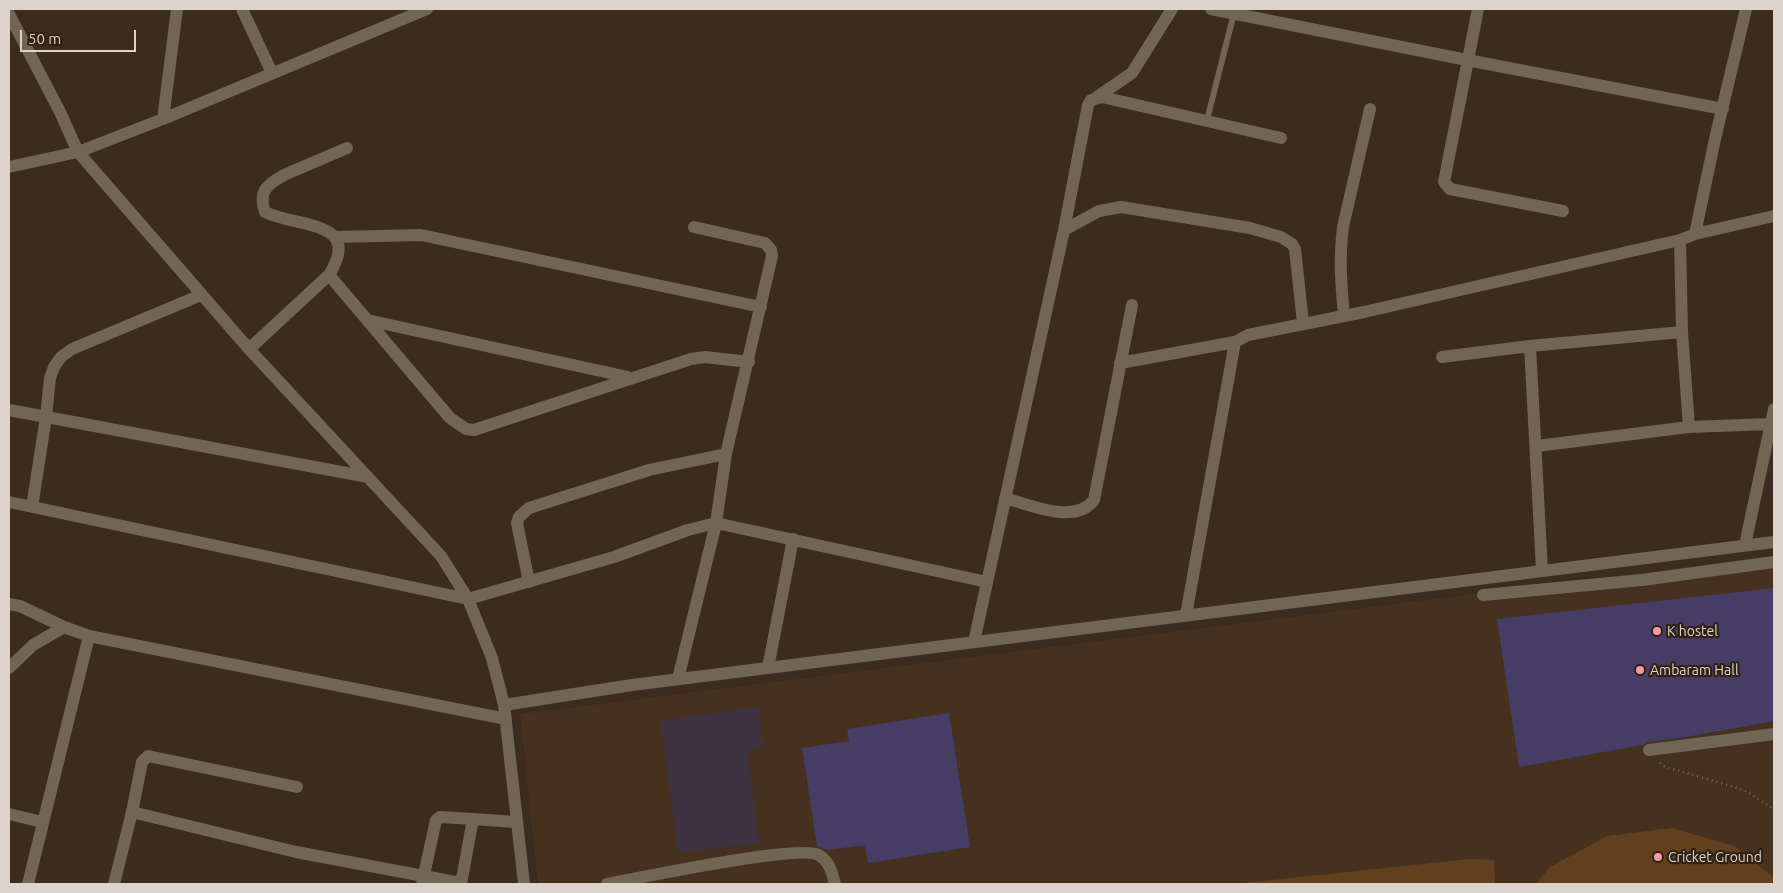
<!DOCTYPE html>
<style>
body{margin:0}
#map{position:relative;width:1783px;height:893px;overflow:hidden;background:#3b2c1f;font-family:Ubuntu,sans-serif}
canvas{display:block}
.frame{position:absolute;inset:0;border:10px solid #ded3cb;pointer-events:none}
.scale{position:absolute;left:20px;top:30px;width:116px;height:22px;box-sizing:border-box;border:2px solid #ded3cb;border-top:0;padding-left:6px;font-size:15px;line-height:18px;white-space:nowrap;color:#ded3cb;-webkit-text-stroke:4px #312215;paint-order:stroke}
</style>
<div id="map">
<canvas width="1783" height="893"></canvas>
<div class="frame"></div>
<div class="scale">50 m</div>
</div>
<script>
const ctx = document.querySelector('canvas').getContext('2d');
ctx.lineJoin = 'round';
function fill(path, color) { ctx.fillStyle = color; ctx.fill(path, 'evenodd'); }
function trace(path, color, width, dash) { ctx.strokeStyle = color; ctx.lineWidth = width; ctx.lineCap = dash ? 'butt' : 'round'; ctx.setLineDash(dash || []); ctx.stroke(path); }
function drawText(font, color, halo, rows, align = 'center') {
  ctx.font = font + ' Ubuntu,sans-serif'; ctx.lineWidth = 4.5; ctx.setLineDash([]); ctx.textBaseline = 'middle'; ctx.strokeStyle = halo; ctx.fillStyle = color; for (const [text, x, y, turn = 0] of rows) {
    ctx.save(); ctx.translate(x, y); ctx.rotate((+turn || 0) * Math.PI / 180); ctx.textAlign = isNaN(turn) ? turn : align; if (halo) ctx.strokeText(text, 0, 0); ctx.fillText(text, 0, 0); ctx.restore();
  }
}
fill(new Path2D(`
 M1774 556V884H538L520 714Z`), '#45311e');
fill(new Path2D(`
 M758 707 763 747 747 750 759 843 678 853 660 720Z`), '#3f3240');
fill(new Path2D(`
 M1672 828 1734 846 1774 878V884H1536L1550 867 1607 836Z
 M1469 859 1494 860 1495 884H1234Z`), '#623f1e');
fill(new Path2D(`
 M1774 588V721L1686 737 1648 742 1643 745 1519 767 1497 619Z
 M949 713 970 847 868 863 865 845 827 850 817 846 802 748 849 741 847 729Z`), '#463d66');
trace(new Path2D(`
 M1660 763 1663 766 1744 790 1774 809`), '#76685d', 2.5, [1, 4]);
trace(new Path2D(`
 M1207 120 1234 13`), '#706653', 6);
trace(new Path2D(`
 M242 9 272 73
 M1211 9 1467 60 1723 109
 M1478 9 1444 182 1450 189 1563 211
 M9 14 60 112 78 152 249 349 441 556 468 599 492 658 504 705 524 884
 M1097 97 1132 73 1172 9
 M163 119 177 9
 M9 167 78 152 163 119 427 9
 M1064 230 1099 211 1121 207 1250 228 1281 237 1292 244 1295 249 1303 323
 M1695 234 1715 139 1746 9
 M336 237 421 235 761 307
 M1680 240 1682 332 1689 427
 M329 275 450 418 466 429 474 430 691 359 705 357 749 362
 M1344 315C1341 284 1339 258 1343 227L1370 109
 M367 320 628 377
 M1530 346 1542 570
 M249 349 329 275C364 219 296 228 265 212 258 192 266 185 284 175L347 148
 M1442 357 1530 346 1682 332
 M1120 363 1235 342
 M9 410 368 477
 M1537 446 1689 427 1771 424
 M1005 498C1030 505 1075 525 1094 500L1132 305
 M9 502 468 599 614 557 688 530 716 523 987 582
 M32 507 46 417 50 378 54 367 61 357 72 349 201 295
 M1745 545 1774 409
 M529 582 517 523 519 517 529 508 649 470 726 454
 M1483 595 1642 580 1774 562
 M9 604 20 606 64 627 89 636 506 719
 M1186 615 1235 342 1248 335 1364 312 1680 240 1695 234 1774 216
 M974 642 1064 230 1088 105 1091 100 1102 97 1281 138
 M9 668 33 645 64 627
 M768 668 793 539
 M678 679 716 523 726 454 772 256 771 250 765 243 694 227
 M504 705 632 685 1774 542
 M1649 750 1774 734
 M132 812 296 852 461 883
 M9 814 42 822
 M28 884 89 636
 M114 884 132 812 142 762 148 756 297 787
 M422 884 436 820 440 817 473 819
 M461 884 473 819 516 822
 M607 884C639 878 799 844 819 855 830 862 832 873 835 884`), '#706653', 12);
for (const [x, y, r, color] of [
 [1657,631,5,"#f39aa9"],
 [1640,670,5,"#f39aa9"],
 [1658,857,5,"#f39aa9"]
]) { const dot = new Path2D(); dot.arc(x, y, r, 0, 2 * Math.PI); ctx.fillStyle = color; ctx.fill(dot); trace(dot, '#312215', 2); }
drawText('14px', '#ded3cb', '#312215', [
 ["K hostel",1667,631],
 ["Ambaram Hall",1650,670],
 ["Cricket Ground",1668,857]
], 'left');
</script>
